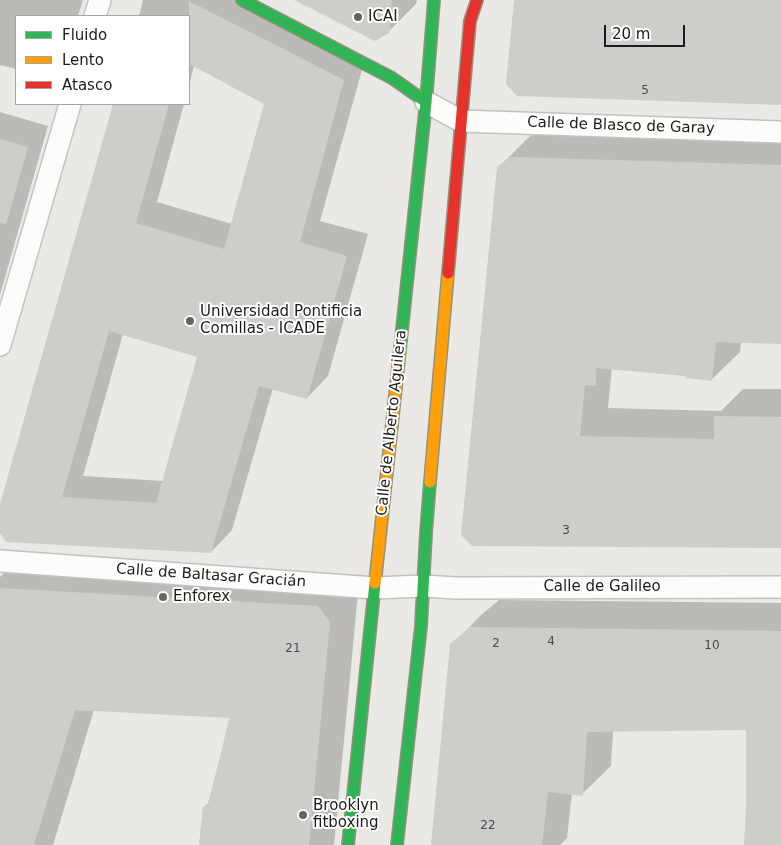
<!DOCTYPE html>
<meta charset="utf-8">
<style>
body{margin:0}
#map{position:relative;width:781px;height:845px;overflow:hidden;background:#eae9e5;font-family:"DejaVu Sans",sans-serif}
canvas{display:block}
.legend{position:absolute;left:15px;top:15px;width:175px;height:90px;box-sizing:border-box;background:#fff;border:1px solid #a4a4a4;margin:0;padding:6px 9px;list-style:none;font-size:15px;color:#1c1c1c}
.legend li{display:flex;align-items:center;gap:10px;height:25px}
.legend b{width:25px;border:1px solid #a4a4a4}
.scale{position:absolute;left:604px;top:25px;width:81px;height:22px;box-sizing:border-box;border:2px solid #1c1c1c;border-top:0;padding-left:6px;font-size:15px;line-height:18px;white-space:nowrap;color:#1c1c1c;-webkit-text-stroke:4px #fff;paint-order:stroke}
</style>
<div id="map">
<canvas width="781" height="845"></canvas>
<ul class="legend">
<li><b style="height:6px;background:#30b455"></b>Fluido</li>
<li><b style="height:6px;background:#ff9f0a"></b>Lento</li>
<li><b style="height:6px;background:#e5322d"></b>Atasco</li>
</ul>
<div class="scale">20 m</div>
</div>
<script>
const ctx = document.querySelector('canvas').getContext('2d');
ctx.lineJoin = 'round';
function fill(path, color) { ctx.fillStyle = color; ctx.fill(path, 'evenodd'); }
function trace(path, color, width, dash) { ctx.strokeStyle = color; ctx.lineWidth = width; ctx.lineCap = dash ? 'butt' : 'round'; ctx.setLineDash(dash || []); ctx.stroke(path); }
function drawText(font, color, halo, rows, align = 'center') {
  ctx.font = font + ' "DejaVu Sans",sans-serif'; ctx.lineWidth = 4; ctx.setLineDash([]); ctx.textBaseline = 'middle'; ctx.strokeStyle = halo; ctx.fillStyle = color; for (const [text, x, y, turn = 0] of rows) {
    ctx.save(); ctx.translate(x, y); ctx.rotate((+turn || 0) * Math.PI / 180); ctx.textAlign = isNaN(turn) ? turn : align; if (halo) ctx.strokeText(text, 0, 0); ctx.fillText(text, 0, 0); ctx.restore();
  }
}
fill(new Path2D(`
 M0 0H83L78 16H16V69L1 65 0 67Z
 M143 0H250L365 59 320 221 368 234 328 376 307 398 273 388 232 530 211 552 0 530V508L114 104H184L157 202 232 224 266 103 194 66 189 86V16H139ZM123 334 199 356 163 481 83 476Z
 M296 0H417L416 4 388 32Z
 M0 112 48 126 0 295Z
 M539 129 781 136V343L741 342 740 352 711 380 686 375 612 368 608 408 721 411 743 389H781V546L472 545 498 168 527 139Z
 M6 571 358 594 334 845H200L205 807 210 801 231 717 94 710 53 845H0V577Z
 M499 600 781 603V845H745L748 729 613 730 611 766 582 794 572 793 567 838 560 845H432L452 645 480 616Z`), '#0003');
fill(new Path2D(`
 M294 0H392L389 33 375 41Z
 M514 0H781V105L517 96 506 84Z
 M189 1 344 80 300 242 347 256 307 399 259 386 211 553 6 542 0 533V504L113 104H169L136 223 224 249 264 104 189 64ZM109 331 197 357 156 503 62 497Z
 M0 139 28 147 6 224 0 223Z
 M510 157 781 165V344L716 342 712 381 685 378V376L596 368V386L585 385 580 436 714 439V416L781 417V548L472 546 461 535 497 167Z
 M0 588 318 606 330 622 309 845H199L203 806 207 807 222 749 229 718 75 710 34 845H0Z
 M470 627 781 631V845H744L746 807V730L587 732 583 796 548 792 542 845H431L450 644Z`), '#cfcdca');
const street = new Path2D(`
 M95 16 100 0
 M426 102 461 121 781 132
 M0 345 70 104
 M0 561 375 588 423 586 456 588 781 587`);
const fast = new Path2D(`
 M242 0 392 78 426 102
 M400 349 426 102 434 0
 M348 845 375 583
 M397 845 421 626 426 533 430 482`);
const slow = new Path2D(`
 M430 482 448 273
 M375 583 400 349`);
const jam = new Path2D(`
 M448 273 470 21 477 0`);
trace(street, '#c3c2c1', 24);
trace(fast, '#91947e', 14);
trace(slow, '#91947e', 14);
trace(jam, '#91947e', 14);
trace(street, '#fcfcfb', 21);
trace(fast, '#30b455', 11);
trace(slow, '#ff9f0a', 11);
trace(jam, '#e5322d', 11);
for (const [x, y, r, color] of [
 [358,17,5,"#646462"],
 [190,321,5,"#646462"],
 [163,597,5,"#646462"],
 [303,815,5,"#646462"]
]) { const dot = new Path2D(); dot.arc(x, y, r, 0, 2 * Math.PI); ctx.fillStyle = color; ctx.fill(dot); trace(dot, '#fff', 2); }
drawText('12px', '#494848', null, [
 ["5",645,91],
 ["3",566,531],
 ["4",551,642],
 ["2",496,644],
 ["10",712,646],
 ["21",293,649],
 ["22",488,826]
]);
drawText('15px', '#1c1c1c', '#fff', [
 ["ICAI",368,17],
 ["Universidad Pontificia",200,312],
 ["Comillas - ICADE",200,329],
 ["Enforex",173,597],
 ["Brooklyn",313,806],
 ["fitboxing",313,823]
], 'left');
drawText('15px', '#1c1c1c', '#fff', [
 ["Calle de Blasco de Garay",621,126,2],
 ["Calle de Alberto Aguilera",392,423,-84],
 ["Calle de Baltasar Gracián",211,576,4],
 ["Calle de Galileo",602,587]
]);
</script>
